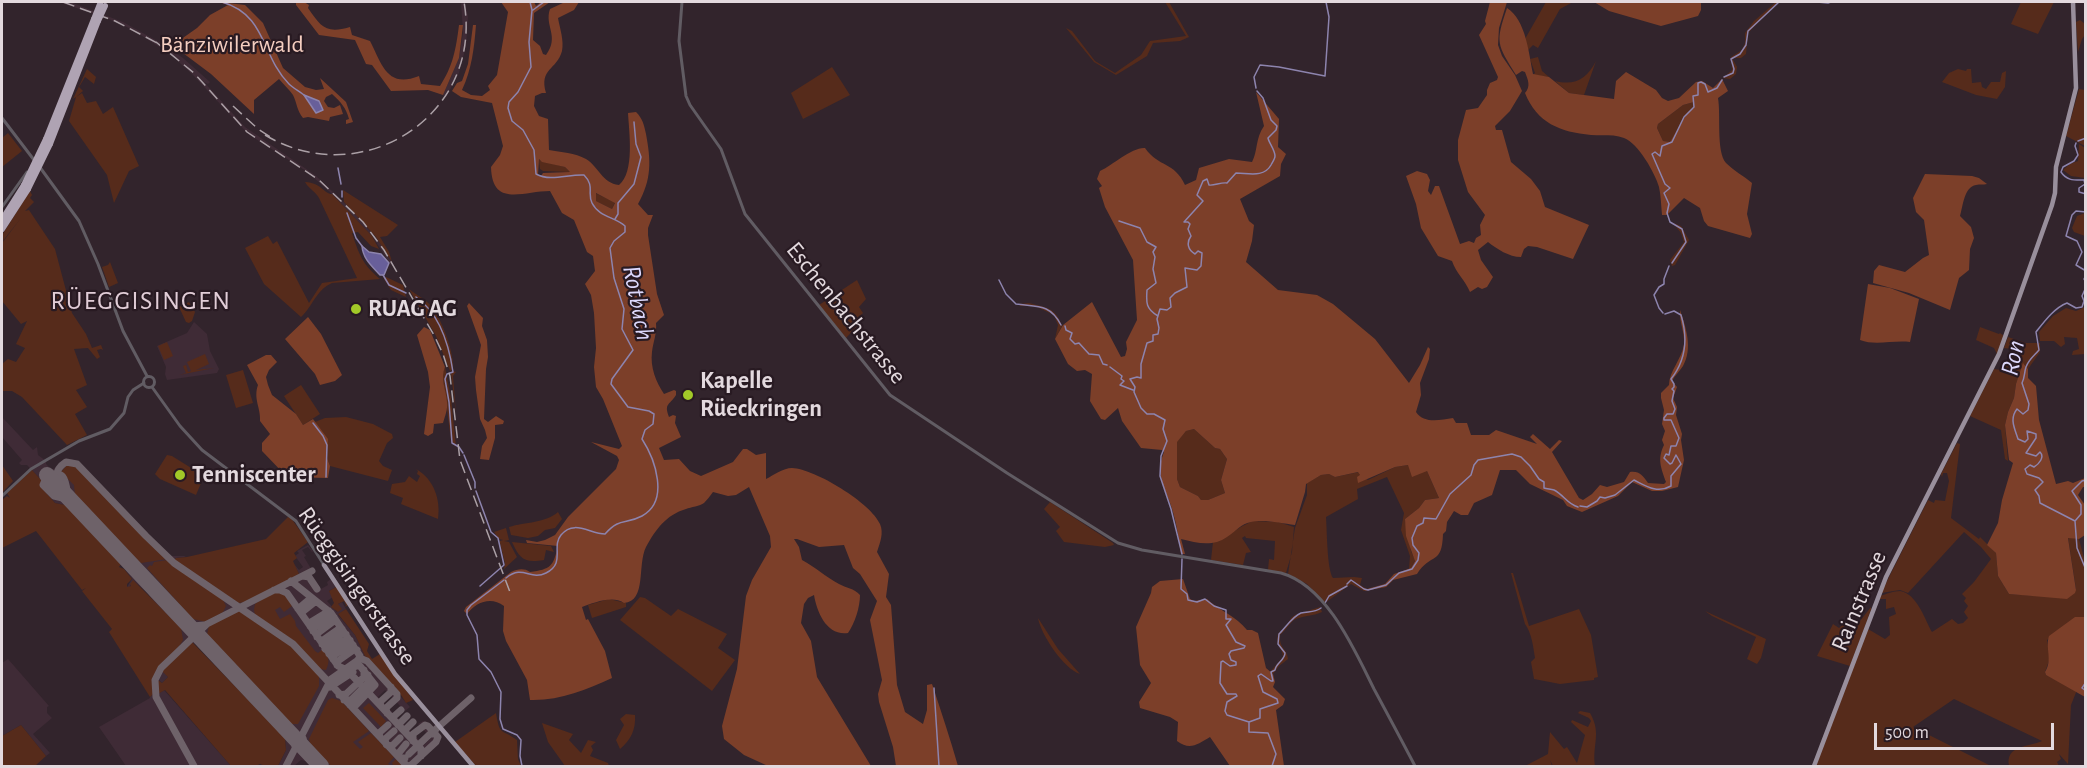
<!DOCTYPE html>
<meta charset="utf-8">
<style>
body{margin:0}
#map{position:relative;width:2087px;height:768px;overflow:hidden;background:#32242c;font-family:"Alegreya Sans",sans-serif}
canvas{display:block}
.frame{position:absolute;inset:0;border:3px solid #e3d9de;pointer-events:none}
.scale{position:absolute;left:1874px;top:723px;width:180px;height:27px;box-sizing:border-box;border:3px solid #e3d9de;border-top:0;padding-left:8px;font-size:18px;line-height:21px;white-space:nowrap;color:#e3d9de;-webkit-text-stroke:4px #281a22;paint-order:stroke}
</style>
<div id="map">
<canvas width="2087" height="768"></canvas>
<div class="frame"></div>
<div class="scale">500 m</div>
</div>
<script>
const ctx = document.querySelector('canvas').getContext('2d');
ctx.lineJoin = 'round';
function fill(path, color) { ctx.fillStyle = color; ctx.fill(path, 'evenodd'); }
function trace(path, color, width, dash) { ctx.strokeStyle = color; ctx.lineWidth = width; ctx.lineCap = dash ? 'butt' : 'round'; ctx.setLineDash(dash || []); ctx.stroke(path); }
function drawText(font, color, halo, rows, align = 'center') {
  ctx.font = font + ' "Alegreya Sans",sans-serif'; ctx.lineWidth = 4.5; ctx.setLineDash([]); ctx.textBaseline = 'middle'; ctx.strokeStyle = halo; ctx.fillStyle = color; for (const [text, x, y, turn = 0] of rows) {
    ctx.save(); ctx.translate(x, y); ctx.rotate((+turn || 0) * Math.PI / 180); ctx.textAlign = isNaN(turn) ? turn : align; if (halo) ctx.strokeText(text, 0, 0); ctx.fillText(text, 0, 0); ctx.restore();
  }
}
fill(new Path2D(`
 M59 2H70L123 22 161 43 183 58 210 82 208 84 204 82 245 127 315 175 353 211 381 244 392 262 391 265 372 236 330 192 306 171 248 134 193 75 169 53 131 29 111 20Z
 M461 2H465L468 17 466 46 459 73 446 97 443 95 459 58 463 32Z
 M194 322 207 334 210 351 219 369 217 373 167 380 165 374 166 367 157 346 187 333Z
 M2 417 33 450 37 447 38 455 46 461V464L52 470 66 460 71 459 79 462 169 556H184L186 557 176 558 174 560 237 602H246L299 574 294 564 299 570 303 567 295 556 299 553 297 551 308 545 313 551 312 552 308 547 302 550 306 556 304 557 313 572 311 574 321 589 328 585 327 582 331 579 336 587 329 591 333 597 327 601 337 612 338 604 342 602 346 609 338 615 355 635 366 658 410 707 405 711 385 690 378 697 424 745 431 738 418 724 423 721 432 727 435 725 439 729V741L414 766H311L306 761 301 760 294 766H278L286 750 285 738 196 644 190 642 162 670 168 677 162 683 159 680 158 694 164 690 231 766H126L99 727 150 698V697L153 694 152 683 155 672 161 663 181 644 148 593 133 581 129 588 127 587 132 579 121 564 65 505 55 503 41 487V480L27 465H21L19 463 22 460 2 437Z
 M8 659 49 706 47 707V713L52 718 33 734 50 753 46 756 21 725 2 736V663Z`), '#3f2b36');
fill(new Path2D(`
 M1165 2H1169L1189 37 1180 41 1153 43 1147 56 1116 75 1094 62 1066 28 1072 31 1095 61 1115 73 1141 55 1150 41 1186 36Z
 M1546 2H1592L1593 3 1573 2 1560 9 1538 48 1533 45 1528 50 1525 39Z
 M1776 2H1781L1776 4 1748 33 1746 54 1741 58H1732L1737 67 1736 74 1730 79 1723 78 1732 70 1731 57 1742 50 1745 43V33L1754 21Z
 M2021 2H2054L2038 34 2011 24Z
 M2080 20 2085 24V35L2082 39 2078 52 2076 22Z
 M1538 57 1542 71 1549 77 1533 75 1535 73 1530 59Z
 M1596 61 1584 95 1569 93 1555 81C1575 86 1587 79 1596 61Z
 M832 67 850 95 803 119 791 93Z
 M87 69 96 77 94 84 85 77 79 87 83 91 76 97 82 93 87 103 96 101 103 114 113 107 139 166 129 171 114 203 107 175 69 121 76 97 73 99Z
 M1958 69 1966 71 1967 69H1971L1972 83 1981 82 1982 87 1986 89 1991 82H2000L2002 73 2006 71 2005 87 1997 99 1976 95 1942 82 1949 73Z
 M2079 89 2085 90V146L2066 136Z
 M1694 102V108L1670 142 1663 141 1657 128 1658 124 1683 105Z
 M8 133 22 151 2 167V138Z
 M2079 144 2085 148V178L2071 176 2063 170 2070 164 2078 161Z
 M539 160 565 167 570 172 543 171 540 169Z
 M305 182C322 183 324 194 332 194L372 236 379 249 371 246 358 232 352 233C359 254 362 264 380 279L332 283C316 290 313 306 301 317L264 284 245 248 268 236 273 244 277 241 309 303 322 283 357 278 319 198C315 191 309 189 305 182Z
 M343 190 398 225 387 236 380 237 389 252 392 262 376 237 344 202Z
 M30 191 32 195 30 198 34 202 25 211 29 210 55 249 72 313 86 334 92 348 101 345 103 350 101 349 97 350 100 357 97 359 88 348 74 349 87 385 76 390 87 407 75 414 87 435 67 445 22 397 12 391H2V364L8 359 16 362 25 348 16 344 27 321 21 324 2 301V243L21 218 2 242V235Z
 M595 193 615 202 612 209 596 201Z
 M2085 213V236L2074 232 2072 228 2077 216Z
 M1673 223 1681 226 1689 240 1675 265 1672 266 1670 260 1684 242 1681 233Z
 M110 262 118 283 109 287 102 267 108 265Z
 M386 277 403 285 406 297 391 290 384 279Z
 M857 280 866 299 859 307 863 313 861 315 864 319 846 338 819 305Z
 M409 289C416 295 426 299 432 307 442 320 455 354 453 371L456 372 453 376 456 413 451 374 452 370 450 371 436 336Z
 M189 302 195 312 192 321 189 323 186 322 179 307Z
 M1029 303C1047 308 1055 307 1062 326L1055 339 1058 325 1054 315 1035 306H1020V304Z
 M2085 307V354L2072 355 2073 351 2079 349 2077 338 2064 337 2065 344 2061 347 2054 341H2040L2039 332 2053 316 2066 308 2076 311Z
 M1980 327 1999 334 2000 333 2004 336 1997 354 1994 348 1976 340Z
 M2008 337 2026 343H2040V352L2028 369 2024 364 2016 384 2014 398 2008 412 2005 425 2008 461 2005 459 2001 430 1970 416 1994 369 2001 370 2004 366 2010 365 2012 349 2004 348Z
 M167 342 173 356 164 360 158 346Z
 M205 354 209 364 196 370 214 368 179 375 186 373 183 366 186 365 188 372 191 371 187 362Z
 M445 367 451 398 456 447 451 440 443 379V372Z
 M243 370 253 403 236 408 226 375Z
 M301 385 320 414 303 425 284 396Z
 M346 417 373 424 392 434 393 438 387 443 379 461 383 466 392 470 388 481 330 466 327 458 328 449 315 422 325 418Z
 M1194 429 1215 448 1220 449 1227 459 1221 480 1225 493 1208 500H1201L1198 496 1180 487 1177 479V441L1186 431Z
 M1957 443 1960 444 1951 518 1979 539 1980 537 1996 553 1998 576 2009 594 2037 596 2076 589 2068 537 2079 539 2085 562V617L2079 618 2047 640 2050 658 2045 672 2046 675 2077 690 2071 705 2068 764 2059 754 2061 759 2057 762 2059 766H2009C2005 745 2029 747 2042 741L1954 699 1913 727 1991 766H1816L1868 629 1885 639 1890 635 1889 617 1896 614 1894 607 1886 609V599H1879L1880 596C1886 594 1894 591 1900 591 1917 593 1926 622 1932 632L1952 619 1958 624 1963 623 1968 618 1964 612 1968 606 1964 601 1966 598 1962 594 1974 582 1991 559 1981 547 1964 532 1908 593 1900 590 1881 593 1928 500 1934 503 1935 500 1945 501 1949 481 1947 473H1943L1942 477 1941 474Z
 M167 455 172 456 204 476 196 495 160 479 155 474Z
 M68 464 77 466 167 559 141 563 134 557 75 495 74 485 61 472Z
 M2 465 13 481 2 493Z
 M1408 465 1427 471 1439 498 1425 500 1419 508 1405 519 1411 551 1415 560 1411 568 1409 569 1410 556 1401 530 1404 513 1387 477 1357 489 1358 499 1326 517C1327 530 1327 570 1333 578L1354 577 1362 578 1360 585 1367 589 1364 591 1351 584 1325 603 1307 584 1288 574 1295 528 1307 495V483L1321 475 1329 474 1335 477 1359 472 1360 475 1368 480 1395 467Z
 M416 469C434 479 441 500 438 519L401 504 403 498 390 493 392 484 405 482 409 476 417 482 420 476 417 474 418 471Z
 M32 470 41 480V487L55 503 65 505 121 564 119 567 124 569 132 579 127 584V587L131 586 130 584 133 580 181 628 183 640C171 662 150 663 153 694L150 697 109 632 112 629 82 591 86 588 82 590 36 531 2 548V500L7 496 10 498 7 493Z
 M1050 502 1113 543 1114 545 1105 547 1064 542 1056 531 1060 527 1044 509Z
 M558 512 562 519 555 528 545 530 538 536 528 538 511 535 509 527C525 522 546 523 558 512Z
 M288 517 291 518 308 542 294 553 297 558 293 561 299 574 246 602 238 603 174 560 176 558 187 557 266 539Z
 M1253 521 1278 522 1294 527 1292 552 1286 573 1268 570 1269 559 1274 560 1275 541 1246 538 1245 536 1242 538 1251 552 1246 553 1243 565 1211 560 1213 542C1228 537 1238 527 1253 521Z
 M506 528 509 540 504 541 509 542 517 557 504 569 505 563 500 543V541L503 540 499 539 494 532Z
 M512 542 551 546 554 552 546 550 544 560C525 563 520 560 512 542Z
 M168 560 222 598 226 606 223 612 206 622 193 619 147 568 150 565 152 566 154 562Z
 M1511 573H1513L1529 626 1579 609 1591 635 1598 677 1594 678V680L1560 684 1534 679 1531 662 1535 658C1533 646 1532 634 1525 624Z
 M336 587 348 605 345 607 346 605 344 601 338 604 342 609 338 612 331 607 334 603 329 591Z
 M272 593C283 591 288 597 292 606L284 612 280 607 275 610 280 619 290 614 295 621 296 626 315 651 318 653 323 649C329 657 330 661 326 670L320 669 293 642 255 615 254 610 255 604Z
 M640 597 645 598 671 616 678 609 727 634 718 648 735 660 712 691 620 620Z
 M609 599 626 603V607L592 618 588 605Z
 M1320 607 1322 612C1314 616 1300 616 1294 620 1290 623 1286 630 1280 635 1279 649 1287 648 1288 659L1279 666 1273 674 1270 672 1283 657C1283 648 1275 646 1278 634L1286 627 1291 618 1295 615Z
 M1871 607V610L1850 666 1817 656 1833 624 1839 628 1847 621H1860Z
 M346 609 369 644 367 651 372 659 380 654 413 700 406 703 401 695 365 656 355 635 338 614Z
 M236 611H242L288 643 319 675V686L298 724H291L207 635 209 625Z
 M1705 611 1766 639 1761 658 1757 664 1747 659 1756 637 1712 616Z
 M1038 618 1058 649 1080 674C1064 669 1041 635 1038 618Z
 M192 642 285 738 286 750 278 766H265L260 764 256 766H231L165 690 158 694V680L162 683 168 677 162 671 188 643Z
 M332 698 341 701 369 731 353 742 360 749 363 747 358 742 371 733 394 757 388 764 392 766 393 765 392 763 396 759 403 766H331L310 743 309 739 328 700Z
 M369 703 386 721 381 727 363 708Z
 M1580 711 1590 713C1602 734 1592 744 1595 766H1553L1550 760 1552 766H1525L1548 754 1550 732 1564 749 1567 747 1577 763 1585 735 1571 722 1572 720 1588 727 1591 721 1589 718 1578 713Z
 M496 713C500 737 501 728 517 740L518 759 521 766H476L455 742Z
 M626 714 635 715C636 729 631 740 620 749L616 740 624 725 620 719Z
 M542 723 573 734 569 740 581 753 588 740 596 742 591 746 593 750 590 756 608 763 609 766H565L548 742Z
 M21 725 46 756 35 766H2V736Z`), '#562b1b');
fill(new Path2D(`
 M219 2 245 5 263 23 283 68 305 87 316 90 324 89 320 78 346 102 353 122 346 124V120L349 119C346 108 341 102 332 94L326 97 324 101 328 107 334 108 340 105 343 114 330 117 329 121 308 117 303 118C297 111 297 103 293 95 289 89 283 84 279 79L254 100V114L211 74 179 50 180 40 197 28 210 15 228 5Z
 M296 2H304L309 5 308 8C321 27 326 34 350 27L352 35 370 41C382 64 387 89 419 76L421 84 440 86C453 66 456 49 459 25H463L459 58 443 95 428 90 391 91 372 65 366 64 355 40 319 35 296 5Z
 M501 2H534L536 6 541 2H550L534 13 533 40 540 46 543 54 546 55C560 36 544 26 550 9L565 2H579L574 10 558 18C560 29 564 40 562 51 557 70 539 68 546 93H542L535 96 534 106 539 116 548 119 549 150C561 152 575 153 586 159 599 167 602 183 619 185 635 172 629 132 628 113L636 112C643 119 644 125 646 134 651 161 652 179 638 204L648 215H653L648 228V235L657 294 664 315 656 323C657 334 653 342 652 352 650 367 656 382 664 394L674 390 676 391V395C669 406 664 403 669 417L673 415 676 416 675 423 681 437 659 448 664 460 679 459 690 471 701 476 733 462 743 449H747L756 455 766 453V479C774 475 783 468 792 468 815 469 871 503 880 524 884 533 880 543 877 552L889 574 886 597 891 605 897 685 905 712 923 724 927 710V685L932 684C941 711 950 738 958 766H896L893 747 879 702 878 694 882 680 870 620 877 601 860 574 853 568 844 545 819 547 797 539H794L799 547 802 560C815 567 826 577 839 584 846 588 854 588 860 595 860 607 855 623 848 633 827 636 817 613 814 595L808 598 804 604 801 623 811 641 817 677 871 766H768L744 755 724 739 722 726 737 669 746 596 752 580 771 547 770 536 749 487 736 495 728 496 713 492C710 496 707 500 704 503 700 506 691 507 686 509 666 515 656 529 646 547 637 565 647 601 624 603 612 595 594 603 582 607L586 620 588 619 605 651 612 678C586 690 559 701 530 700L527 680 506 641 503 631 504 606C491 596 476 602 467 614L464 611 466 607 511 572C518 569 524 568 530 572 551 569 553 567 558 546L527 543 526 540 537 542 545 540 555 535 568 517 616 469 619 460 617 456 591 442 619 449 622 446 603 399 596 387 594 367 596 348 594 313 591 295 585 284 595 271 593 256 587 252 574 220 562 213 550 191C523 191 492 208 491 167L500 155 503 146 492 103 461 97 452 91 457 83 462 81 468 64 473 25H476C474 49 472 68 462 90L471 95 482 96 490 90 488 86 497 75 508 12ZM539 159 542 162 565 167 570 172 543 173 541 176 538 175ZM596 193 615 203 612 209 596 201Z
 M1490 2H1507L1499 28 1498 45 1502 56 1515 75 1522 91 1510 111 1495 126 1496 130H1502L1511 162 1531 179 1540 191 1545 207 1589 225 1573 259 1537 247 1528 246 1524 249 1521 257C1509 257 1497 249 1488 242L1478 250 1481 260 1493 277 1487 287 1482 289 1478 287 1470 292C1465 280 1456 273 1452 261L1438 256 1421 228 1416 204 1406 176 1417 171 1427 174 1430 180 1428 191 1431 195 1435 186H1439L1460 244 1469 241 1474 243 1476 238 1481 235 1480 225 1485 215 1468 192 1458 160V140L1466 110 1478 108 1487 95V90L1490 83 1497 80 1498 77 1479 35 1486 24 1485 21Z
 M1594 2H1701V10L1698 16 1661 26 1609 11Z
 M1507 8C1526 20 1529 54 1533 74L1549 77 1569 93 1614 99 1616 81 1626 72 1656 90 1662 98 1668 101 1679 98 1696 82 1702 81 1713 88 1722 79 1728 91 1718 98C1721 115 1716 151 1726 163 1734 171 1744 176 1752 183L1747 214 1752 234 1750 238 1708 226 1704 221 1700 208 1684 198 1667 215H1662C1661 205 1661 196 1659 187 1655 173 1638 143 1624 138 1614 134 1602 136 1591 135 1560 132 1537 123 1525 93 1531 86 1528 80 1525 72L1522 71 1516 75C1497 44 1495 43 1507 8ZM1694 102V108L1688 112 1670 142 1663 141 1657 128 1658 124 1683 105Z
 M1256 92 1279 119 1278 147 1286 154 1281 164 1280 176 1240 199 1249 221 1254 225 1252 241 1246 262 1278 290 1317 295 1333 304 1375 339 1409 383 1420 365 1428 347 1430 349 1429 359 1420 383 1421 395 1416 412C1424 424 1440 420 1453 418L1456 423H1467L1471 435H1489L1496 430 1537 444 1530 437 1533 434 1550 449 1559 440 1562 441 1552 452 1579 498 1583 500 1592 494 1600 485 1607 487 1624 482 1630 472C1640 471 1642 475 1648 483L1664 484 1666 482C1661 468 1657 459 1664 445L1662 440 1665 431 1662 424 1664 410 1661 398V393L1669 385C1669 371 1682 359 1684 344 1685 333 1679 321 1680 310 1686 328 1693 348 1683 366 1680 371 1675 375 1672 381L1677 387 1673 398 1677 407 1676 415 1682 434 1681 440 1684 460 1678 487 1662 491H1652L1632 482 1618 496 1582 512 1567 506 1563 500 1530 484 1516 470H1500L1492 495 1474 503 1468 515H1461L1454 511 1447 522 1446 531 1443 534C1442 566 1431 552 1417 574L1393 580 1386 587 1364 591 1367 589 1385 584 1394 574 1411 568 1415 561 1406 536 1405 519 1419 508 1425 500 1439 498 1427 471 1412 477 1408 465 1395 467 1358 483 1357 477 1360 475 1358 472 1335 477 1329 474 1321 475 1306 484 1305 492 1295 525C1281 523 1264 519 1251 522 1241 524 1236 531 1227 537 1213 547 1197 543 1181 539L1185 554H1181C1179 540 1177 526 1173 512 1167 490 1154 476 1164 452L1162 450 1141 448 1122 421 1118 408 1105 420 1101 419 1090 401 1092 374 1085 370 1077 371 1068 364 1055 339 1063 325 1092 302 1121 357 1125 356 1127 349 1126 342 1137 320 1133 260 1105 207 1099 188 1102 186 1097 179 1100 171C1113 165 1132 147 1145 148 1159 168 1174 161 1185 185L1196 180 1199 168 1229 159 1252 162C1258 151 1255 139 1264 126ZM1194 429 1215 448 1220 449 1227 459 1221 480 1225 493 1208 500H1201L1198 496 1180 487 1177 479V442L1186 431Z
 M1925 174 1972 176 1979 178 1987 184C1983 185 1980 184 1976 185 1964 187 1963 206 1960 216L1971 227 1974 238 1970 249 1969 270 1959 278 1950 310 1909 293 1873 283 1874 271 1879 265 1905 272 1923 258 1929 255 1924 220 1916 212 1913 198Z
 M1868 284 1890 288 1919 299 1910 342C1893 340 1875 346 1860 340Z
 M469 303 483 318 482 326 487 340 488 357 486 369 484 419 488 422 496 416 504 421 503 424 495 425V438L489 460 480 459 482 446 487 438 485 430 480 419 476 390 475 377 481 345 467 306Z
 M308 317 321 334 342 375 335 381 320 385 315 374 285 339Z
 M424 327 430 330 445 367C440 378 446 390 447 402 448 409 445 416 443 423L434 424 433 433 428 436 424 434 430 387 428 372 417 335Z
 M266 355H271L277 362 269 370 266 377 268 385 272 395 296 414 303 425 313 419 328 439 327 458 330 466 328 478 287 477 262 451V443L270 434 260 421C261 408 253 399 258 385L247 365Z
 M2023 363 2028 369V378L2036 386 2039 420 2056 484 2068 481 2073 483 2085 478V487H2083L2078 495 2085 505V535L2079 539 2068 538 2076 590 2075 593 2067 599 2009 594 1998 576 1996 553 1987 545 1998 523 2002 500 2013 463 2009 460 2005 425 2008 412 2014 398 2016 384Z
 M1183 579 1190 599 1194 601 1207 599C1220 611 1236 616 1247 630H1252L1258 633 1266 668 1273 674 1275 682 1273 687 1285 699 1283 705 1276 710 1284 766H1230L1210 737C1198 744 1190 751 1177 741L1178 722 1170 717 1140 708 1139 702 1151 683 1140 665 1136 627 1151 593 1152 587 1160 581Z
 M2075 617H2085V697L2046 675 2045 672C2053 660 2045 648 2049 636Z`), '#7c3f29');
const water = new Path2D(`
 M304 95 319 101 323 110 316 113Z
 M362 246 369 252 381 254 389 263 384 275H380C372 266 363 259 362 246Z`);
fill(water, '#685f9a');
trace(water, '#8d84ae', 1.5);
trace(new Path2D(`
 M222 2C267 15 261 56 289 84 293 88 299 91 304 95
 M1817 2 1828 3 1831 2
 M533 10 544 2
 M1724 77 1733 73 1734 69 1731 59 1740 54 1746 45 1748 31 1779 2
 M1256 88 1254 77 1260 65 1279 67 1325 76 1329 17 1326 2
 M2078 141 2086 138
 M2076 143 2075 146 2078 155 2074 161 2063 167 2061 172C2067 181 2074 180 2084 180L2085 184 2079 188V192L2086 194
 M338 168 341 184
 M342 191V197
 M2086 212 2076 211 2072 215 2066 236 2077 241 2082 252 2076 265 2086 271
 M347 213 356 238 362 246
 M615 219 618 214V203L634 184 641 157 636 144 634 122
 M1119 221 1140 228 1147 242 1156 247 1153 252 1155 257 1153 269 1156 283 1147 290C1146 303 1146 309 1158 316
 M1672 263 1686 242 1682 229 1670 222 1667 213 1669 204 1664 193 1670 188 1665 184 1652 154 1655 152 1660 156 1662 146 1672 142 1684 117 1694 107 1693 96 1698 95V83L1701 82 1705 84 1708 92 1717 88 1722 80
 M383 275 389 285 406 293
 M2086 275 2084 279 2086 282
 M999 280 1006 294 1016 304C1036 307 1050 303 1061 325
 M2086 287 2082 296 2084 301 2082 307 2076 308 2067 303C2054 308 2044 322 2036 332L2039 350C2034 356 2029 359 2026 367 2024 373 2025 377 2022 383L2029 404 2028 410 2023 414 2017 409C2009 419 2015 429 2018 439L2025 442 2028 439 2027 431 2036 434V438L2026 453 2036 456 2040 452C2045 457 2039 464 2034 467L2030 465 2025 469 2027 474 2039 478 2043 482 2035 490 2039 496 2040 503 2075 521 2077 548 2086 570
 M416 297C439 313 449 345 453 372L447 374 445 379 449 402 452 443 459 447 463 453
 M1663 313 1659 308 1654 295 1659 287 1664 284V279L1669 266
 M1065 326 1066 330 1072 333 1070 339 1075 344 1079 343 1089 354 1099 355 1103 364 1107 365
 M1110 367 1122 376 1121 379 1124 381 1120 385 1133 390
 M313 423 323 436 327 445 326 477
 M464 455 475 482V488
 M476 491 491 532 498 538 504 565 480 586
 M1580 506 1587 507 1597 501 1600 497 1605 498 1615 495 1634 480C1646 486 1657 494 1671 486V476L1681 464 1676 455 1672 463 1670 464 1664 458 1666 454 1669 455 1671 446H1676L1679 438 1671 420H1664V418L1667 414H1673L1675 409 1672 401 1674 391 1672 389 1674 387V384L1671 379C1686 360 1688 338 1681 315L1674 311 1665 314
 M2075 521 2081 514V505L2072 491 2082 481 2086 480
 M1182 554 1171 509 1160 476 1161 456 1167 441 1163 429 1165 420 1154 414H1147L1141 408 1134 392 1135 387 1130 379 1137 377 1141 378V364L1147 343 1153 341V335L1158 334 1159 328 1157 319 1160 309 1167 310 1171 307 1170 298 1175 293 1187 287 1185 268 1197 270 1201 266 1202 253 1198 251 1195 254C1188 250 1186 243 1191 236L1188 229 1190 224 1188 222H1184L1203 201 1197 195 1203 181 1207 179 1209 185C1214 186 1221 182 1227 183L1236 173C1248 173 1264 178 1271 165 1272 163 1275 159 1275 156 1275 150 1269 143 1268 138L1276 130 1277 126 1271 120 1263 98 1257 91
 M1182 559 1181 589 1187 594 1188 600 1197 602 1205 599 1214 606 1226 610V619H1231L1226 625 1236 642 1245 646 1244 648 1231 651 1229 654 1231 660 1236 662V665L1230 666 1223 661 1221 662 1220 683 1227 694H1236L1237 696 1227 702 1225 711 1227 715 1249 722V732L1268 733 1276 754 1272 766
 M506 578C523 564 530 581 546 573 566 563 551 547 561 535 574 519 590 534 605 534 620 517 625 525 642 516 670 501 655 459 642 439L645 430 653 424 654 414 649 411 628 407 611 384 612 379 633 350 622 329 624 309 614 278 610 248 614 241 625 232V226C615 217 599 217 592 203 587 193 595 186 584 175 568 174 551 182 536 174L534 150 523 130 512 121 508 108 509 102 518 92 531 67 529 42 532 10 530 2
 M504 580 471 605 467 610V615L477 635 479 659 491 672 501 692 500 719 503 729 517 735 521 740 520 756 522 766
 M1347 584 1351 580 1364 589 1368 590 1386 585 1399 573 1412 569 1418 560 1419 553 1413 545 1412 538 1417 526 1423 523 1424 518 1436 519 1450 494 1471 475 1474 465 1478 460 1512 454 1521 457 1530 466 1539 479 1544 482V488C1547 489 1550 489 1554 490 1564 495 1567 504 1578 507
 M1325 603 1329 596 1347 586
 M2086 682 2082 688 2086 691
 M934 688 939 766
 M1249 722 1260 718V709L1278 703 1277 699 1263 692 1258 676 1261 674 1271 681H1273L1271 672 1275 670C1276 663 1285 660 1285 653L1278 644 1279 634C1285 628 1293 616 1301 613 1308 611 1314 613 1321 608`), '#8d84ae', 1.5);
trace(new Path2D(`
 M59 488C54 477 55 469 66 462L77 464 146 536 174 563 293 644 407 766
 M68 497C66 484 66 466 46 478L43 485 54 496 71 500
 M303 576 309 577 317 589
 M274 590H280L287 593 338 666 347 670 421 749V756
 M298 609 311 598
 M301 613 316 601
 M186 623 193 626 204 625
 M310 626 311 622 329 611
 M201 628 199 633 202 640
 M313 631 314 627 331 616 334 617
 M317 637 318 633 334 621 337 622
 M322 644 323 640 340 628 342 629
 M325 649 327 645 343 633 346 634
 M329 654 331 650 347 639 350 640
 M333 659 334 655 351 644 353 645
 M358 660 362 659 367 661 397 694V698L386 708 387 713
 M337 665 338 661 355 649 357 650
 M330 687 353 672
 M339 695 346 694 364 677V670
 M344 700H351L368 683V675
 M350 705H356L375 685 360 666H356L350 669
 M381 706 380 702 391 692V687
 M392 718 401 710
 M398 725 407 716
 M404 731 413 722
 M434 733 436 729 471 698
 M292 735 295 740V747
 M380 737 379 733 388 725
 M303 738 306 750
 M386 744 385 739 394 731
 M387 745 392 746 400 738
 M409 754 430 734H435
 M405 758H400L398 754 406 744
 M194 766 156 697 155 680 161 668 207 624 312 571
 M286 766 331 679 358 660 360 656 331 613 291 581
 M410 766 436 742 438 737 428 726 425 725 413 734V741`), '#6e6269', 7);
trace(new Path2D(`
 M47 475 321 766`), '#6e6269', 16);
trace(new Path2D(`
 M682 2 679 41 686 96 690 105 721 149 745 214 890 395 1007 473 1118 543 1142 550 1281 573C1327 586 1354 649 1374 689 1388 715 1402 741 1415 766
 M2 118 34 160
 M39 166 79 221 98 264 123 331 147 376
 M2 207 27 172
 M143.5 382a5.5 5.5 0 1 1 11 0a5.5 5.5 0 1 1-11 0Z
 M152 387 180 426 202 450 296 521 324 565
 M2 496 31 469 79 441 110 429 124 413 128 397 133 390 144 383`), '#615c63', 3);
trace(new Path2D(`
 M324 565 395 674 473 766
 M1814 766 1886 577 1999 354 2052 205 2055 193 2056 167 2076 88 2073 2`), '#998f9c', 4.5);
trace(new Path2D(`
 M46 139 94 19
 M50 144 98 21
 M2 220 24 185
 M2 229 28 189`), '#afa3b3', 6);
trace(new Path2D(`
 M63 2 115 21 161 45
 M156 42 194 73 247 132 319 180 363 222 384 250 434 335 443 354 450 376 460 460 510 592
 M233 106 258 129 272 138
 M265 135C362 193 484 115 464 2`), '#aba0a6', 1.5, [12, 6]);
trace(new Path2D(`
 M94 19 100 4
 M98 21 105 6
 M24 185 46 139
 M28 189 50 144`), '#afa3b3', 6);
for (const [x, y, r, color] of [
 [356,309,6,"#a2c928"],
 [688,395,6,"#a2c928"],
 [180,475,6,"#a2c928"]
]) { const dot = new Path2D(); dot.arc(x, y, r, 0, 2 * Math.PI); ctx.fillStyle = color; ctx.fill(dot); trace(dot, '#281a22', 2); }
drawText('24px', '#f5cec0', '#281a22', [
 ["Bänziwilerwald",232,45]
]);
drawText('bold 24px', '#e3d9de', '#281a22', [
 ["RUAG AG",368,309],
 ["Kapelle",700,381],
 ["Rüeckringen",700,409],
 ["Tenniscenter",192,475]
], 'left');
drawText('24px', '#e3d9de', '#281a22', [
 ["Eschenbachstrasse",846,313,51],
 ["Rüeggisingerstrasse",357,586,55],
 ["Rainstrasse",1859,601,-67]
]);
ctx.letterSpacing = '1.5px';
drawText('26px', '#e1cdd7', '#281a22', [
 ["RÜEGGISINGEN",141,301]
]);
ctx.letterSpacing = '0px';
drawText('italic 26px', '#dcd8fc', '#281a22', [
 ["Rotbach",638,303,79],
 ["Ron",2013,358,-78]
]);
</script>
